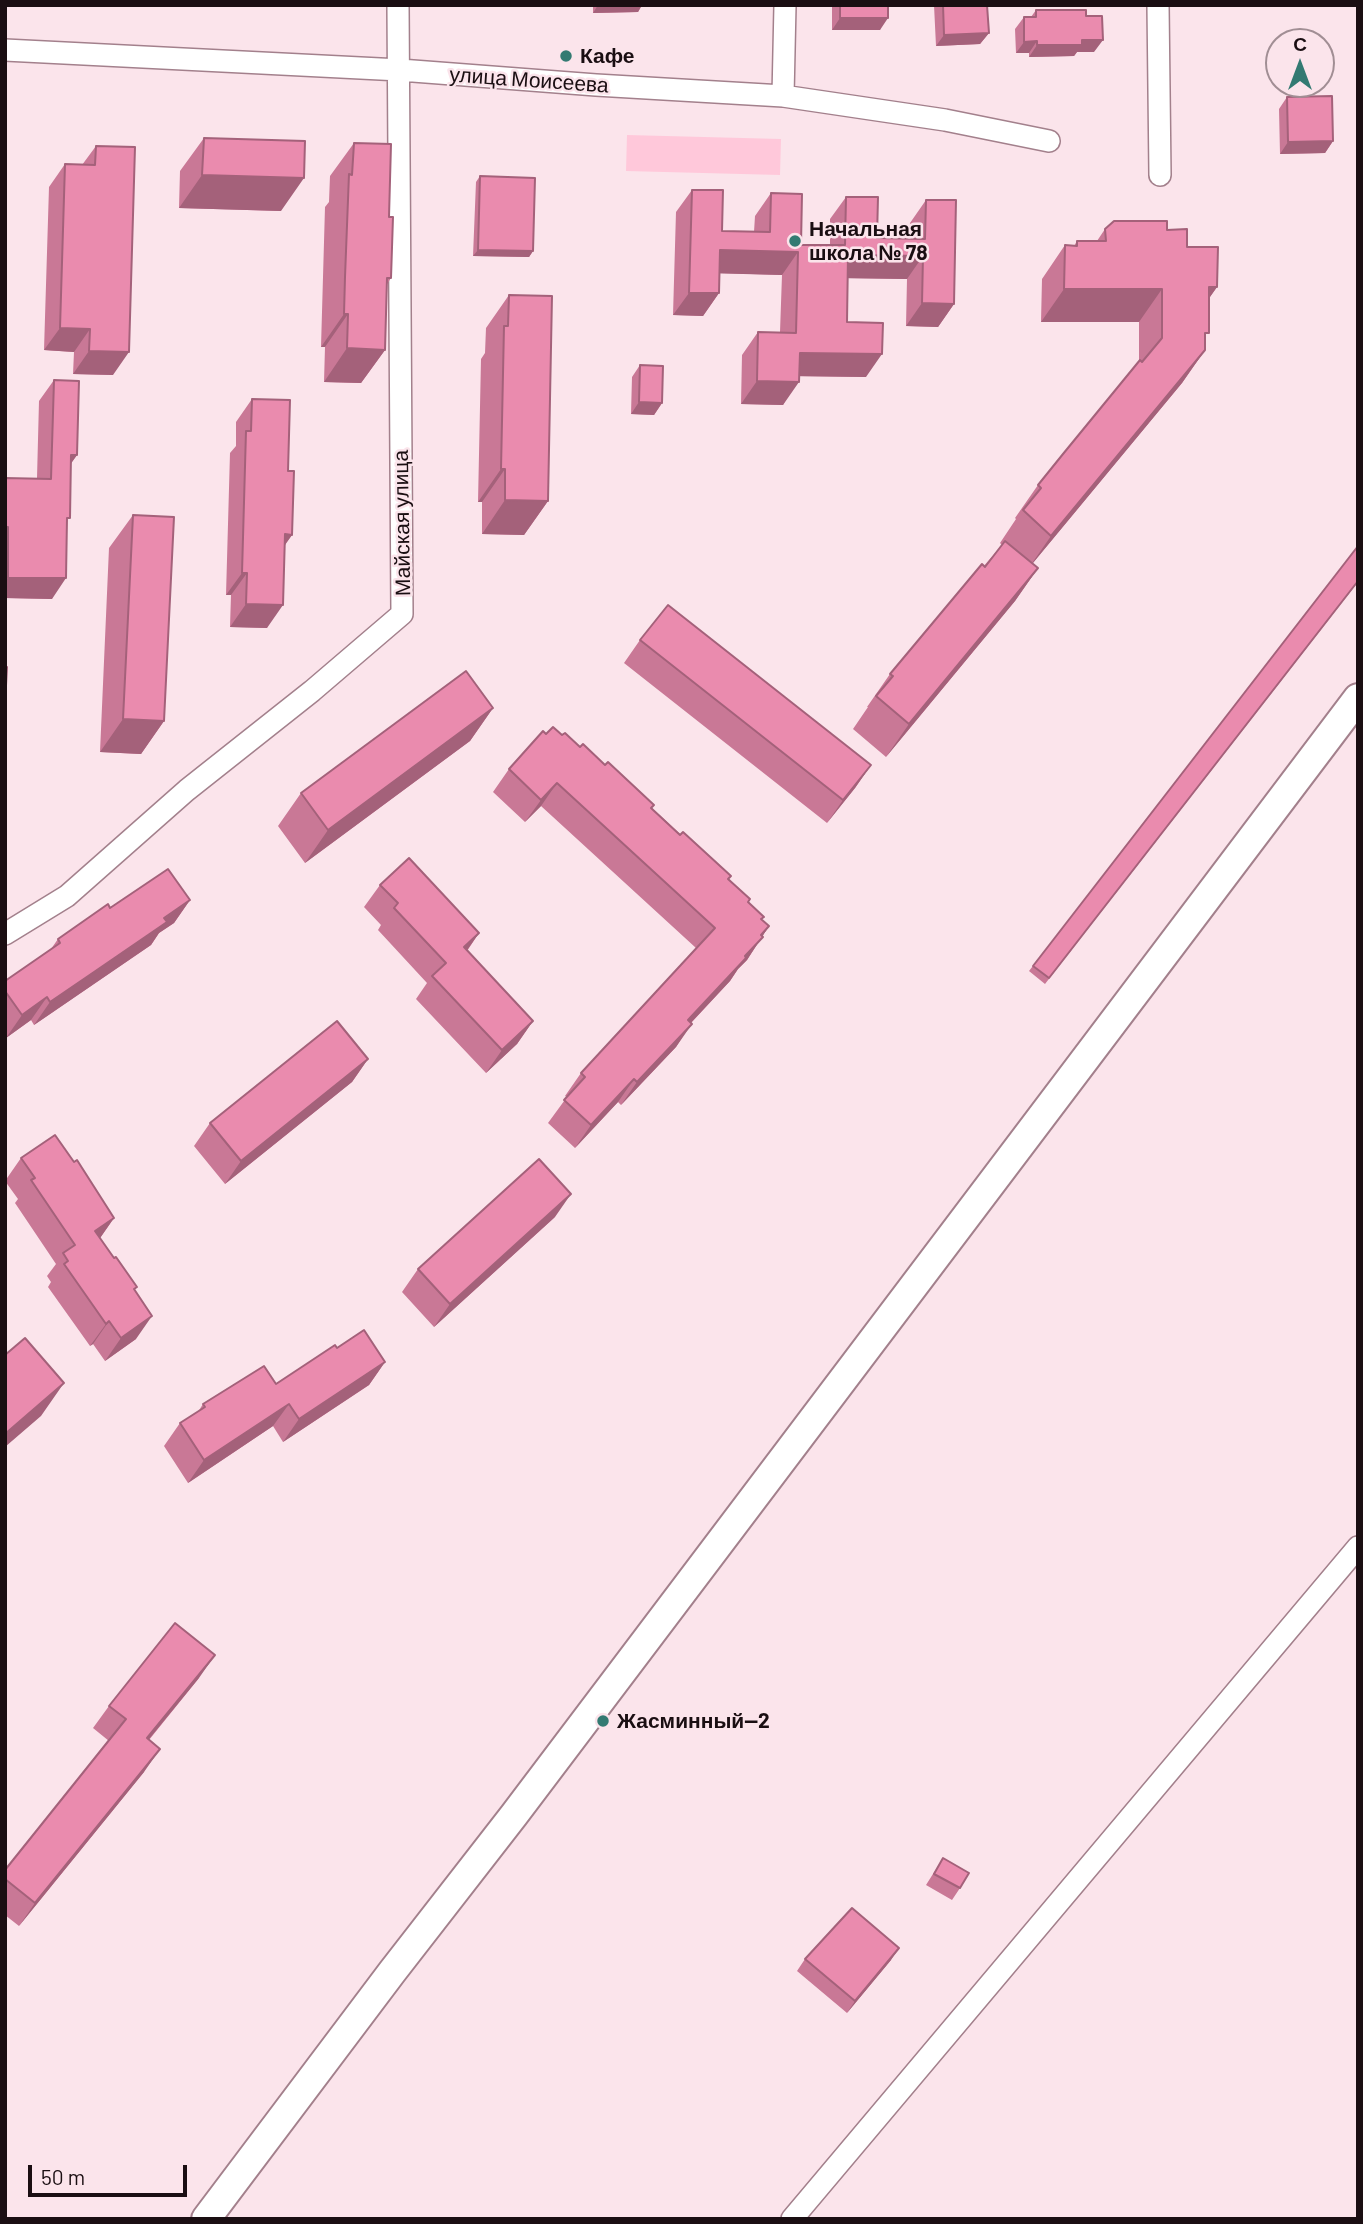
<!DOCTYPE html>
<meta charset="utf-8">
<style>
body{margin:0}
#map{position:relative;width:1363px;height:2224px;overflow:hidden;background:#fbe4eb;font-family:Barlow,sans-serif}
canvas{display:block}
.frame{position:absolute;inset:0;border:7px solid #1a0e12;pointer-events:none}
.north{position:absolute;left:1265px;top:28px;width:70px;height:70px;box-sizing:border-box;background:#fbe4eb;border:2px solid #a18e94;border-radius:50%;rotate:0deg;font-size:19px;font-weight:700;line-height:28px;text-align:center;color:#1a0e12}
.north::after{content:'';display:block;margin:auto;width:24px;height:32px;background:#337a72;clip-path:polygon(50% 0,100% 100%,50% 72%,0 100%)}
.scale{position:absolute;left:28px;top:2165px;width:159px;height:32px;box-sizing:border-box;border:4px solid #1a0e12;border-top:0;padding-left:9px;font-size:21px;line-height:24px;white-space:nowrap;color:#1a0e12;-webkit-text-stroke:5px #fbe4eb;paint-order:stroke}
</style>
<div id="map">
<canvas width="1363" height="2224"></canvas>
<div class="frame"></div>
<div class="north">С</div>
<div class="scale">50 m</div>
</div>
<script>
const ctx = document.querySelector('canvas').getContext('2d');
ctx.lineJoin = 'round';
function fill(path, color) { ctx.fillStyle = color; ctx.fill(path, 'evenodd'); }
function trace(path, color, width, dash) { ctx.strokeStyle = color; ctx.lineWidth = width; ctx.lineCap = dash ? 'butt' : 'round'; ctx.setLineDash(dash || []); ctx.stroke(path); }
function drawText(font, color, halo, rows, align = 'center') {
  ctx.font = font + ' Barlow,sans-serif'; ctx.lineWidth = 5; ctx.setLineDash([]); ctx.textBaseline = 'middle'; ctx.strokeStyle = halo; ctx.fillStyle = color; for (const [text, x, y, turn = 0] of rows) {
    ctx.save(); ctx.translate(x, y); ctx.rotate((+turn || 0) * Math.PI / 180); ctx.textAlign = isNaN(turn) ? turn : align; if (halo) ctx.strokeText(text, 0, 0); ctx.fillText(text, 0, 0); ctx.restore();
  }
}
fill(new Path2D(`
 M627 135 781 139 780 175 626 171Z`), '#ffc8da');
const street = new Path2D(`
 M1158 5 1160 175
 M5 50 400 70 596 85 783 96 945 120 1049 141
 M783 96 785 5
 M5 934 67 896 187 790 312 691 402 614 398 5
 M792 2219 1358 1547`);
const secondary = new Path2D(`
 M206 2219 392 1972 514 1815 1358 698`);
trace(street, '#a3808c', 24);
trace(secondary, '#a3808c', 32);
trace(street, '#fff', 21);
trace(secondary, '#fff', 28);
fill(new Path2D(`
 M593 5H642L638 12 593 13Z
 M832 5H888L880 30H832Z
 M934 5H987L989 33 980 44 936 46Z
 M1036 10 1086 16 1094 52H1077L1074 56 1029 57V53H1016L1015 29 1024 17H1031Z
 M1287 97 1333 141 1325 153 1280 154 1279 109Z
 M204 138 281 211 179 208 180 171Z
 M354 143 389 217 391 278 387 284 385 350 361 383 324 382 325 347H321L325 207 329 202 330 176Z
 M96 146 113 375 73 374 74 352 44 350 49 187 65 164 82 165Z
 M480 176 533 251 529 257 473 256 476 182Z
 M692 190 722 231 754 232 755 216 771 193 801 245H830V219L846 197 877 238H909L910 223 926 200 954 304 938 327 906 326 907 279 848 278 847 322 866 377 799 376 783 405 741 404 742 355 758 332H780L782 275 719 273V293L703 316 673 315 676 212Z
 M1105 229 1167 230 1187 247 1217 287 1209 298 1205 338V350L1182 383 1032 564 1038 568 1015 601 886 757 853 729 868 707H867L890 674 1002 545 1000 543 1016 519 1015 518 1038 485 1139 362V322H1041L1042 279 1065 245 1074 246 1077 241H1097Z
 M509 295 548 501 524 535 482 534V502H478L481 359 485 353 486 328Z
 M640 365 662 403 654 415 631 414 632 377Z
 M54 380 77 455 71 463 67 523 52 599 5 598V478H37L39 401Z
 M252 399 292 535 285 544 267 628 230 627 231 595H226L230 453 236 446V422Z
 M133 515 164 721 141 754 100 752 109 548Z
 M1358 546V582L1045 984 1029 971Z
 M640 640 871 765 855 788 827 823 624 663Z
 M493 708 470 741 305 863 278 826 301 793Z
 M546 734 562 735 580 747 652 808 729 879 762 920 769 926 747 960 738 969 730 981 691 1023 676 1047 621 1105 618 1102 575 1148 548 1123 567 1097 565 1096 581 1073 696 948 541 806 525 822 493 792 509 769Z
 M380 885 479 933 467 951 533 1021 517 1044 486 1073 416 999 427 983 378 930 381 925 364 907Z
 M190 900 174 923 159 933 151 945 34 1025 31 1020 6 1038 5 981 51 949 58 939 110 908Z
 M368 1059 352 1082 225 1184 194 1146 210 1123Z
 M21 1158 114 1218 100 1238 135 1290 136 1339 105 1361 93 1344 90 1346 48 1287 51 1282 47 1276 56 1264 15 1203 18 1199 5 1181Z
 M555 1217 434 1327 402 1292 418 1269Z
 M337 1348 385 1362 369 1385 283 1442 273 1426 188 1483 164 1446 180 1423 198 1412 203 1404 276 1384Z
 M199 1678 149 1740 144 1772 19 1926 5 1915V1870L109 1741 93 1728 109 1706Z
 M943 1858 960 1888 952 1900 926 1885Z
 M805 1959 891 1960 847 2013 797 1971Z`), '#c97896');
fill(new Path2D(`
 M598 5H642L638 12 593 13Z
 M693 5H739L692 7Z
 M840 18H888L880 30H832Z
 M989 33 980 44 936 46 944 35Z
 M1082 40H1103L1094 52H1077L1074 56 1029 57 1037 45Z
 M1037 41 1029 53H1016L1024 42Z
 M1333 141 1325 153 1280 154 1288 142Z
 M202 175 304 178 281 211 179 208Z
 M478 250 533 251 529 257 473 256Z
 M720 250 798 252 782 275 704 273Z
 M848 255 923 256 907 279 832 278Z
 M1209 287H1217L1194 320Z
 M1064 289H1162L1139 322H1041Z
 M689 293H719L703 316 673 315Z
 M922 303 954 304 938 327 906 326Z
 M344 314H348L325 347H321Z
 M60 328 90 329 74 352 44 350Z
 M347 348 385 350 361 383 324 382Z
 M1205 350 1182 383 1028 569 1051 536Z
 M89 351 129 352 113 375 73 374Z
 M800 353 882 354 866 377 784 376Z
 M757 381 799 382 783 405 741 404Z
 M639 402 662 403 654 415 631 414Z
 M71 455H77L63 475Z
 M501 469H505L482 502H478Z
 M505 500 548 501 524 535 482 534Z
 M285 534 292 535 276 558Z
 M1038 568 1015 601 886 757 909 724Z
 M242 573H247L231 595H226Z
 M8 578H66L52 599 5 598V581Z
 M246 604 283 605 267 628 230 627Z
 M493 708 470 741 305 863 328 830Z
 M123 719 164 721 141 754 100 752Z
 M871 765 855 788 827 823 843 800Z
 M557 783 541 806 525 822 541 800Z
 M190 900 174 923 159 933 151 945 34 1025 50 1002Z
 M769 926 747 960 738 969 730 981 672 1043 688 1020Z
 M479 933 463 956 464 947Z
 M47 997 31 1020 6 1038 22 1015Z
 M533 1021 517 1044 486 1073 502 1050Z
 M692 1024 676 1047 621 1105 637 1082Z
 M368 1059 352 1082 225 1184 241 1161Z
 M634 1079 618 1102 575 1148 591 1125Z
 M571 1194 555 1217 434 1327 450 1304Z
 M114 1218 98 1241 95 1231Z
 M152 1316 136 1339 105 1361 121 1338Z
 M109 1321 93 1344 90 1346 106 1324Z
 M385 1362 369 1385 283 1442 299 1419Z
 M64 1383 41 1416 5 1447V1434Z
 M289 1404 273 1426 188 1483 204 1460Z
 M215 1655 199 1678 131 1761 147 1738Z
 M160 1749 144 1772 19 1926 35 1903Z
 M899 1948 891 1960 847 2013 855 2001Z`), '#a4617a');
const building = new Path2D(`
 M840 5H888V18H840Z
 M943 5H987L989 33 944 35Z
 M1036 10H1086V16H1102L1103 40H1082V45H1037V41L1024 42V17H1036Z
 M1332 96 1333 141 1288 142 1287 97Z
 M204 138 305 141 304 178 202 175Z
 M354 143 391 144 389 217H393L391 278H387L385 350 347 348 348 314H344L345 277 349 174 352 175Z
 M96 146 135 147 129 352 89 351 90 329 60 328 65 164 95 165Z
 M480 176 535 178 533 251 478 250Z
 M692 190H723L722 231 770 232 771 193 802 194 801 245H845L846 197H878L877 238 925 239 926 200H956L954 304 922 303 923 256 848 255 847 322 883 323 882 354 800 353 799 382 757 381 758 332 796 333 798 252 720 250 719 293H689Z
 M1114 221H1167V230L1187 229V247H1218L1217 287H1209V333H1205V350L1051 536 1023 510 1041 488 1038 485 1063 454 1140 360 1142 362 1162 338V289H1064L1065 245 1077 246V241H1106L1105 229Z
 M509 295 552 296 548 501 505 500V469H501L504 326H508Z
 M640 365 663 366 662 403 639 402Z
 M54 380 79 381 77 455H71L70 518H67L66 578H8V527H5V478L51 479Z
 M252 399 290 400 288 471H294L292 535 285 534 283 605 246 604 247 573H242L246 431H251Z
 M133 515 174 517 164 721 123 719Z
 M1005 541 1038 568 909 724 876 696 893 676 890 674 982 564 985 567Z
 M1358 546V581L1049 978 1033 966Z
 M668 605 871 765 843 800 640 640Z
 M5 667H7L5 704Z
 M466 671 493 708 328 830 301 793Z
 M553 727 562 735 565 733 580 747 583 744 605 765 608 762 654 805 651 808 680 835 683 832 731 876 728 879 750 899 748 902 764 917 761 919 769 926 761 935 763 937 745 956 746 958 688 1020 692 1024 637 1082 634 1079 591 1125 564 1100 585 1077 581 1073 715 928 557 783 541 800 509 769 543 731 546 734Z
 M409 858 479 933 464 947 533 1021 502 1050 432 976 446 963 394 908 398 903 380 885Z
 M168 869 190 900 164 918 167 922 94 972 50 1002 47 997 22 1015 5 991V981L60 943 58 939 108 904 110 908Z
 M337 1021 368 1059 241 1161 210 1123Z
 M55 1135 74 1162 77 1160 114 1218 95 1231 114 1258 116 1257 137 1287 134 1289 152 1316 121 1338 109 1321 106 1324 64 1264 68 1261 63 1253 75 1245 31 1180 35 1178 21 1158Z
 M539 1159 571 1194 450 1304 418 1269Z
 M364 1330 385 1362 299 1419 289 1404 204 1460 180 1423 205 1407 203 1404 264 1366 276 1384 335 1345 337 1348Z
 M25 1338 64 1383 5 1434V1355Z
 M175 1623 215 1655 147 1738 160 1749 35 1903 5 1879V1870L126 1719 109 1706Z
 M943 1858 969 1873 960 1888 934 1874Z
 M852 1908 899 1948 855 2001 805 1959Z`);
fill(building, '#ea8bae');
trace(building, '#a4617a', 2);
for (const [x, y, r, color] of [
 [566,56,7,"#337a72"],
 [795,241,7,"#337a72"],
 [603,1721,7,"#337a72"]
]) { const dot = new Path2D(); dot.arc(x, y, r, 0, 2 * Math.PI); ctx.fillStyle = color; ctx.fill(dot); trace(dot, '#fbe4eb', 2.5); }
drawText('bold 21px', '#1a0e12', '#fbe4eb', [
 ["Кафе",580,56],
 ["Начальная",809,229],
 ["школа № 78",809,253],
 ["Жасминный—2",617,1721]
], 'left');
drawText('21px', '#1a0e12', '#fbe4eb', [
 ["улица Моисеева",529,80,4],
 ["Майская улица",402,523,-91]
]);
</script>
